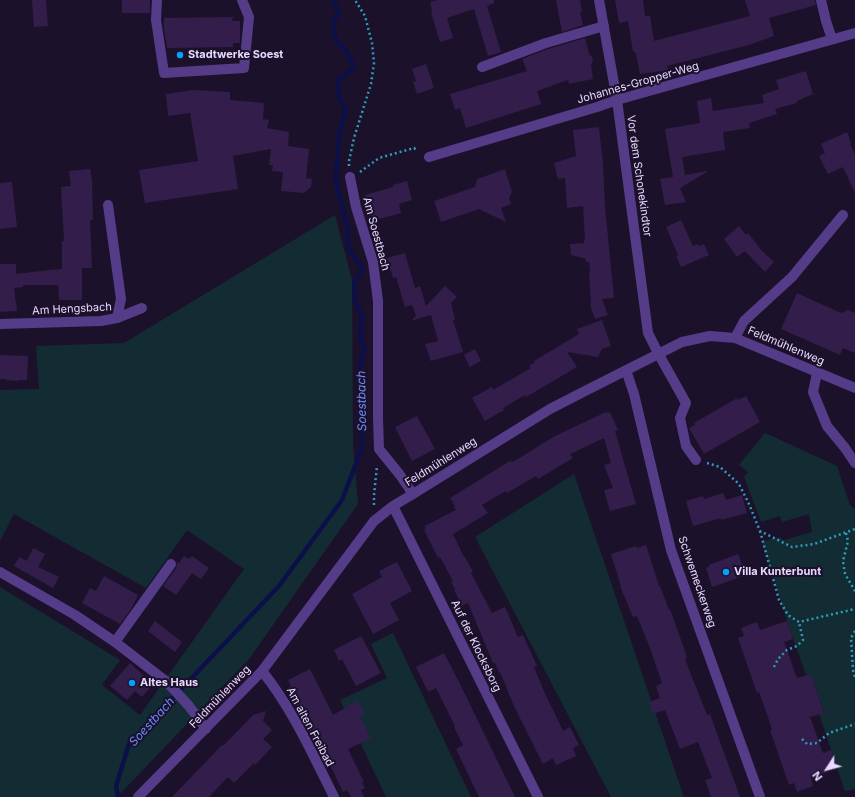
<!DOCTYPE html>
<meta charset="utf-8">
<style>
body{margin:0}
#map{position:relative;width:855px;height:797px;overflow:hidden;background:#1c112a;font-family:Inter,sans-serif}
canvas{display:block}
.north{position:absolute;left:807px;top:749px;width:40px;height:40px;-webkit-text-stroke:3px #1c112a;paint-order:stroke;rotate:234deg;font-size:11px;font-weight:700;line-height:16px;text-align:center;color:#e8d9ff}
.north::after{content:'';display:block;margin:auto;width:14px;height:18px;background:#e8d9ff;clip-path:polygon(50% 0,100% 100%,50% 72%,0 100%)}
</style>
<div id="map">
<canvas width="855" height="797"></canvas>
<div class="north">N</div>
</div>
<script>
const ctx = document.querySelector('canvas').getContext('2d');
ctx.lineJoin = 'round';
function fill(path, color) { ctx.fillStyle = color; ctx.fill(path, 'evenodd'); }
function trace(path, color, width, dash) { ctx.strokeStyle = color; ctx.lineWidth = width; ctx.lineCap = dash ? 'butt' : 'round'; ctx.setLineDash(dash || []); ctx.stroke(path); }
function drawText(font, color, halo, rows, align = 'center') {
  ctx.font = font + ' Inter,sans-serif'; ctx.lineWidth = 4; ctx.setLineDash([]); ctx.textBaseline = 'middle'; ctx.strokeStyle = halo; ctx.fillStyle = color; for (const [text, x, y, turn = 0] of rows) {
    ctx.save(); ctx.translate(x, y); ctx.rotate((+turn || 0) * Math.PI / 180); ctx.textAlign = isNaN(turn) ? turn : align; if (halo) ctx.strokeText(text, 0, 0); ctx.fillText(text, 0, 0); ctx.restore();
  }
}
fill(new Path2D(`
 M335 215 352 280 353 445 358 504 249 659 117 797H0V587L120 660 102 685 140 715 244 569 187 530 146 588 14 514 0 541V390L39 389 36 346 124 343Z
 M765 433 837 466 850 505 855 509V789L845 791 819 714 824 712 811 674 806 675 787 621 762 542 778 537 784 540 812 532 809 514 782 522 780 516 761 522 744 477 748 472 739 465Z
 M574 474 684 797H611L475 537Z
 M393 633 471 797H386L340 700 387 678 371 644Z`), '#132c34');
trace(new Path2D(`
 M118 797 116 786 129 744 279 586 342 500 362 448 365 391 360 375 361 360 365 348 360 339 362 314 355 302 354 282 363 269 348 248V230L336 182 339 135 346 109 339 97 338 80 354 67 347 52 335 39 333 21 339 14 333 0`), '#0b1048', 4.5);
fill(new Path2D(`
 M32 0H46L48 26 34 27Z
 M122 0H150V13H122Z
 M438 0H494V3L487 6 501 52 488 56 474 9 447 18 453 38 440 42 431 12 432 11 430 2Z
 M556 0H580L582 12H580L583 25 562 32Z
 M615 0H643L645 16H650L654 41 750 16 745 0H815L816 5 769 18 774 36 749 45 667 66 668 70 640 74 636 53 633 51 628 21 619 23Z
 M233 17 232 21H240V43H233V47L167 48 164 29V18Z
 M585 38 589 54 592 57 593 61 591 65 593 79 569 84 568 80 537 91 541 104 466 128 460 108 455 110 450 94 527 71 522 59 548 49Z
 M426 64 434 88 417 94 413 82 416 81 412 69Z
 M806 71 813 94 797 101V103L775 109 777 114 749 123 750 128 723 132 725 150 682 157 685 175 707 171V172L680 188 686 202 665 205 660 179 673 177 665 129 700 123 697 101 711 98 713 111 764 103 762 95 779 89 776 80Z
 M193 90 230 92V100L264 103 263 119 269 120 267 128 289 132 288 146 309 149 306 178 312 179 311 187 304 193 281 191 283 172 272 171 273 165H269L271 149 233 156 238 189 145 203 139 170 198 161 190 113 168 116 166 94Z
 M599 127 603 164 605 207 614 298 602 299 608 315 595 319 590 305H591L589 274 590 273 589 262H586V259L571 255 570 244 584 243V240H585L583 206 567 208 565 178 558 179 554 163 576 156 573 130Z
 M847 132 851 143 850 144 855 155V193L843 167 828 174 819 156 825 153 821 144Z
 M90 169 92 181 93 220H90L92 268H82V300H59L58 285H23V287L14 288 17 311 0 312V264H16V274L50 270 62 269V241H64L61 187 71 186 69 171Z
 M505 169 512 192 509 198 511 204 501 208 506 222 479 209 441 222 434 201 475 187 477 179 480 178Z
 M407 181 412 200 399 204 401 213 372 221 365 195 393 187V185Z
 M12 182 17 227 0 229V183Z
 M681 220 693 246 698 244 699 246 704 244 709 255 681 267 676 256 678 255 666 227Z
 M739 226 746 235 748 233 762 251 774 262 765 272 745 251 737 257 724 239Z
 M405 253 415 288 420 286 426 306 445 286 457 297 451 303 455 320H453L463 352 431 361 425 344 438 341 431 315 411 321 416 316 412 305 405 307 396 277 393 278 387 258Z
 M797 293 841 313 848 310 855 313V353L843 348 840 355 781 329Z
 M602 320 611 346 602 349 598 357 567 352 577 367 526 397 525 395 503 408 504 410 485 421 472 398 492 387 493 390 531 368 529 366 535 362 534 361 579 334 577 329Z
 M475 349 481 361 470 367 464 355Z
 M0 355 28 356 27 380H18V381L6 380V379H0Z
 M746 396 760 422 704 454 689 428 695 425 694 423 737 398 738 400Z
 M606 412 607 413 610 412 618 430 615 431 636 504 610 511 604 490 613 488 604 465 611 463 604 438 570 454 573 458 538 479 536 476 507 493 506 491 482 505 488 513 453 534 464 557H465L473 572 471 573 492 613 505 607 518 637 523 635 537 666 534 667 543 689 563 731 570 727 579 745 573 748 576 756 556 765 553 758 543 764 514 706 500 672 499 673 495 663H493L468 603 462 606 454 590 455 589 451 582 453 581 440 557 438 558 427 536 424 529H426L425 526 456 510 454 507 455 506 450 498 510 461V462L512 461 513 462 555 436Z
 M417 416 435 449 412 461 395 427Z
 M723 493 726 500 742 495 747 513 721 520V518L693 526 686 501 703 496 704 499Z
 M646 545 659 586H660L669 610 670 609 687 657 685 658 688 667 707 715 710 714 740 797H711L705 780 712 778 698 742 680 749 665 710 653 714 649 702 660 698 656 686 662 683 650 648 637 616 633 617 620 586H621L611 554 636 546 637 548Z
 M33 548 45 554 38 567 59 577 53 588 14 566 19 557 27 561Z
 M738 554 746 575 712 587 706 568 709 567V565Z
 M184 556 189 559 192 556 209 568 201 579 192 573 176 595 163 586 176 568 177 563 178 562 179 563Z
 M397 562 412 591 390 603 399 620 373 634 352 594 382 577 379 571Z
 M104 576 138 595 131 609 120 624 82 603 90 588 96 591Z
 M155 621 182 642 175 652 148 631Z
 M787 621 793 639 784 642 797 678 811 674 824 713 810 717 823 753 831 750 838 768 811 778 813 786 797 792 794 783 789 785 770 730H772L768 717 759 692 757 693 738 638 744 636 741 628 757 622 760 630Z
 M361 636 381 673 356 686 342 659 339 661 334 650Z
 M444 653 460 684 515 797H479L456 749 463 745 454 727 455 726 436 688 428 692 416 667Z
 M130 663 153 684 142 697 135 691 127 700 110 686Z
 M310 669 333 715 357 701 365 714 360 717 371 738 348 749 364 782 362 783 365 788 361 790 364 797H351L347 790 343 792 320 744 316 746 288 688 291 686 288 680Z
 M266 711 263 721 272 730 263 739 272 747 255 765 254 763 234 783 228 777 209 797H172L222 745H224L253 715Z`), '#331d4b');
trace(new Path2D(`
 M349 166V161L354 138 371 84 374 63 372 43 365 16 355 0
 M360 172 379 158 414 148 418 151
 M707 463 720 467 739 484 749 504 760 531 792 547 814 544 855 529
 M374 505V495L377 466
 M760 531 779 600 788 615 799 622 855 609
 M846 533 848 541 843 561 845 574 855 591
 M855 631 851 638 853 670 855 677
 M774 667 778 659 787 650 797 646 803 640 799 622
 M802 739 807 744 817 743 829 733 855 724`), '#309cbc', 2.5, [2, 3]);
trace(new Path2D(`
 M157 0 156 20 164 73 244 68 249 17 242 0
 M599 0 617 100 648 333 658 353 686 403 680 418 686 446 696 460
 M821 0 826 21 832 39
 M482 67 546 43 604 26
 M429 157 597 107 617 100 855 33
 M350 177 356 207 373 262 378 301V418L379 449 400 475 413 494
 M108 205 121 299 117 318
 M0 324 101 321 117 318 142 308
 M735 338 744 321 792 277 843 215
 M626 370 634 394 671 550 760 797
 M817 373 813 392 827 426 845 448 855 463
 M393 506 538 797
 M0 572 75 615 115 642 167 682 189 706 206 729
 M115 642 171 564
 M262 671C292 708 313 755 334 797
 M138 797 262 671 374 521 393 506 413 494 550 409 585 391 682 342 710 336 735 338 855 388`), '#553c88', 10);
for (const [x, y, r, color] of [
 [180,55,4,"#069ffe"],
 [726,572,4,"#069ffe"],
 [132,683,4,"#069ffe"]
]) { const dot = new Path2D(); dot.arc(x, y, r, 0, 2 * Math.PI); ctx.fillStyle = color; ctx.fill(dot); trace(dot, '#1c112a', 1.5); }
drawText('bold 11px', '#e8d9ff', '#1c112a', [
 ["Stadtwerke Soest",188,55],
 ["Villa Kunterbunt",734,572],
 ["Altes Haus",140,683]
], 'left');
drawText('11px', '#e8d9ff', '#1c112a', [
 ["Johannes-Gropper-Weg",638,83,-16],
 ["Vor dem Schonekindtor",639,176,82],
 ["Am Soestbach",376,234,75],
 ["Am Hengsbach",72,309,-3],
 ["Feldmühlenweg",786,346,23],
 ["Feldmühlenweg",441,462,-32],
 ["Schwemeckerweg",697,582,71],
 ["Auf der Klocksborg",476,646,64],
 ["Feldmühlenweg",220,697,-46],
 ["Am alten Freibad",310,727,62]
]);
drawText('italic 12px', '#688eff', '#1c112a', [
 ["Soestbach",362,401,-91],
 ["Soestbach",152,722,-48]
]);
</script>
